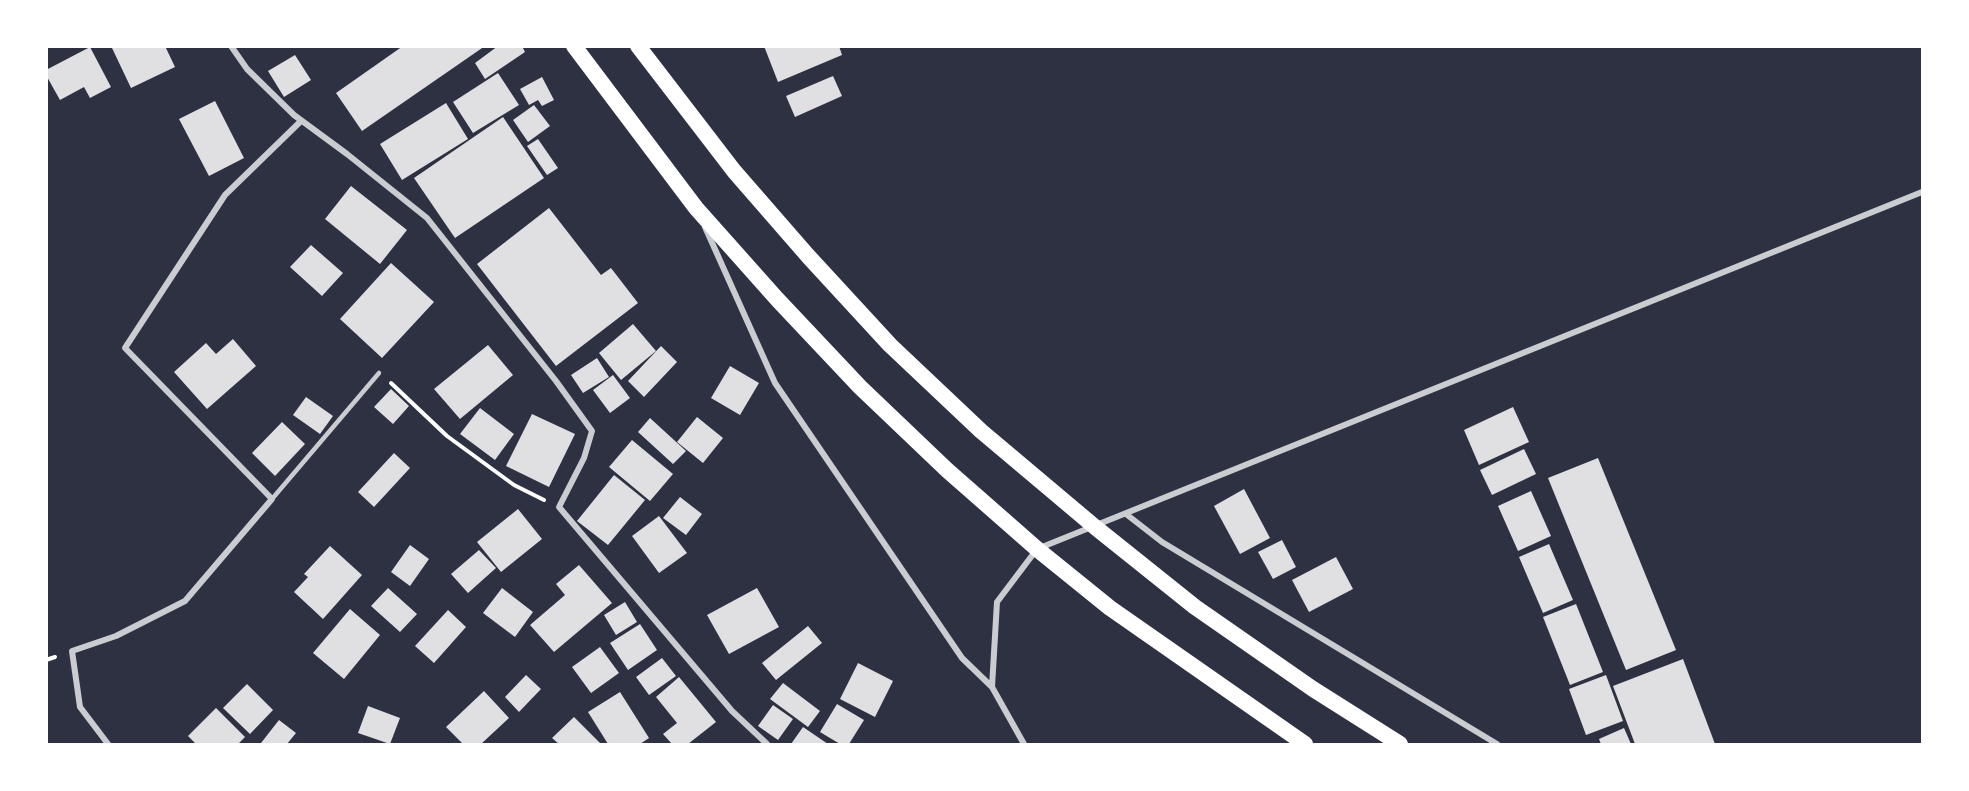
<!DOCTYPE html>
<style>
body{margin:0}
#map{position:relative;width:1969px;height:791px;overflow:hidden;background:#2d3142;font-family:Helvetica,sans-serif}
canvas{display:block}
.frame{position:absolute;inset:0;border:48px solid #fff;pointer-events:none}
</style>
<div id="map">
<canvas width="1969" height="791"></canvas>
<div class="frame"></div>
</div>
<script>
const ctx = document.querySelector('canvas').getContext('2d');
ctx.lineJoin = 'round';
function fill(path, color) { ctx.fillStyle = color; ctx.fill(path, 'evenodd'); }
function trace(path, color, width, dash) { ctx.strokeStyle = color; ctx.lineWidth = width; ctx.lineCap = dash ? 'butt' : 'round'; ctx.setLineDash(dash || []); ctx.stroke(path); }
fill(new Path2D(`
 M116 46H165L175 67 131 88 112 48Z
 M403 46H485L362 131 336 93Z
 M498 46H522L525 52 485 79 475 63Z
 M764 46H839L842 55 778 82Z
 M90 47 111 87 90 98 84 87 60 100 46 75V70Z
 M295 55 311 80 284 97 268 71Z
 M498 73 519 105 473 133 453 102Z
 M833 76 842 96 795 117 786 96Z
 M542 77 554 100 542 106 538 100 529 105 520 89Z
 M215 101 244 158 209 176 179 119Z
 M446 103 468 139 402 180 380 144Z
 M534 105 550 126 528 142 513 120Z
 M503 117 544 178 455 238 414 178Z
 M538 139 558 168 547 175 527 146Z
 M351 186 407 230 380 264 325 219Z
 M549 208 601 275 611 268 638 303 556 366 477 264Z
 M311 245 343 273 322 296 290 267Z
 M391 263 434 302 382 358 340 319Z
 M633 324 656 351 621 380 599 353Z
 M233 339 256 366 207 409 174 372 206 343 216 354Z
 M488 345 513 375 460 419 434 389Z
 M661 346 677 362 644 397 628 381Z
 M597 358 609 377 583 393 571 375Z
 M730 366 759 383 740 415 711 398Z
 M613 375 630 398 610 413 593 390Z
 M391 389 409 406 393 424 374 407Z
 M306 397 333 416 320 434 293 415Z
 M1513 407 1529 442 1479 465 1464 430Z
 M480 408 514 434 495 460 460 434Z
 M532 414 575 434 549 487 506 466Z
 M697 417 723 438 703 463 677 442Z
 M650 418 686 451 673 464 638 432Z
 M282 422 305 444 275 476 252 453Z
 M632 440 673 474 650 501 609 467Z
 M1524 449 1536 474 1492 495 1480 470Z
 M394 453 410 468 374 507 358 492Z
 M1598 458 1676 650 1626 670 1548 478Z
 M614 475 645 500 608 545 577 521Z
 M1244 489 1270 538 1240 554 1214 506Z
 M1531 491 1551 536 1518 551 1498 506Z
 M680 497 702 514 686 535 663 518Z
 M518 509 542 539 501 572 477 542Z
 M659 516 687 553 659 573 632 536Z
 M1282 540 1296 567 1273 579 1258 552Z
 M1549 544 1573 600 1543 613 1519 557Z
 M410 545 429 559 410 586 391 572Z
 M330 546 362 575 323 619 294 592 308 577 304 574Z
 M479 550 496 568 468 593 451 574Z
 M1336 557 1353 589 1309 612 1292 580Z
 M579 565 612 603 554 652 530 625 565 595 556 584Z
 M388 588 417 614 400 632 371 606Z
 M502 588 533 612 515 637 483 613Z
 M757 588 779 627 729 654 707 615Z
 M625 602 637 622 616 635 604 615Z
 M1576 604 1603 672 1570 685 1543 617Z
 M350 609 380 635 344 679 313 653Z
 M448 610 466 627 434 663 415 646Z
 M640 624 657 650 628 670 610 643Z
 M808 626 822 643 776 680 762 663Z
 M600 647 619 673 591 693 572 667Z
 M662 658 676 676 649 695 636 677Z
 M1683 659 1715 744H1635L1613 686Z
 M858 663 893 681 875 717 840 699Z
 M526 675 541 689 519 712 505 697Z
 M1606 675 1623 721 1586 735 1569 689Z
 M679 677 716 722 688 744H672L663 734 677 723 656 697Z
 M783 683 820 711 808 727 770 699Z
 M247 684 273 710 250 734 223 708Z
 M484 691 509 718 481 744H463L446 727Z
 M620 692 649 738 640 744H608L588 712Z
 M837 704 864 720 849 744H840L820 732Z
 M773 705 793 719 778 740 758 726Z
 M368 706 400 718 390 744 358 733Z
 M216 708 245 737 238 744H196L188 736Z
 M574 717 601 744H559L552 738Z
 M279 720 296 733 287 744H263L261 743Z
 M803 727 828 744H791Z
 M1624 728 1631 744H1601L1599 739Z`), '#e0e0e3');
trace(new Path2D(`
 M391 383 447 436 514 485 544 500
 M46 660 55 657`), '#fff', 4);
trace(new Path2D(`
 M272 499 379 373`), '#caccd0', 4.5);
trace(new Path2D(`
 M231 46 247 69 294 115 347 154 427 218 556 381 592 431 584 458 559 507 732 711 767 744
 M705 227 775 383 962 658 992 687
 M1126 514 1162 542 1497 744
 M108 744 80 707 72 651 116 636 185 601 272 499 125 348 225 195 301 121
 M1024 744 992 687 997 602 1037 549 1922 192`), '#caccd0', 6);
trace(new Path2D(`
 M574 46 696 208 777 299 860 387 947 470 1037 549 1110 608 1305 744
 M638 46 734 171 808 256 890 345 981 431 1095 527 1195 607 1313 689 1400 744`), '#fff', 16);
</script>
